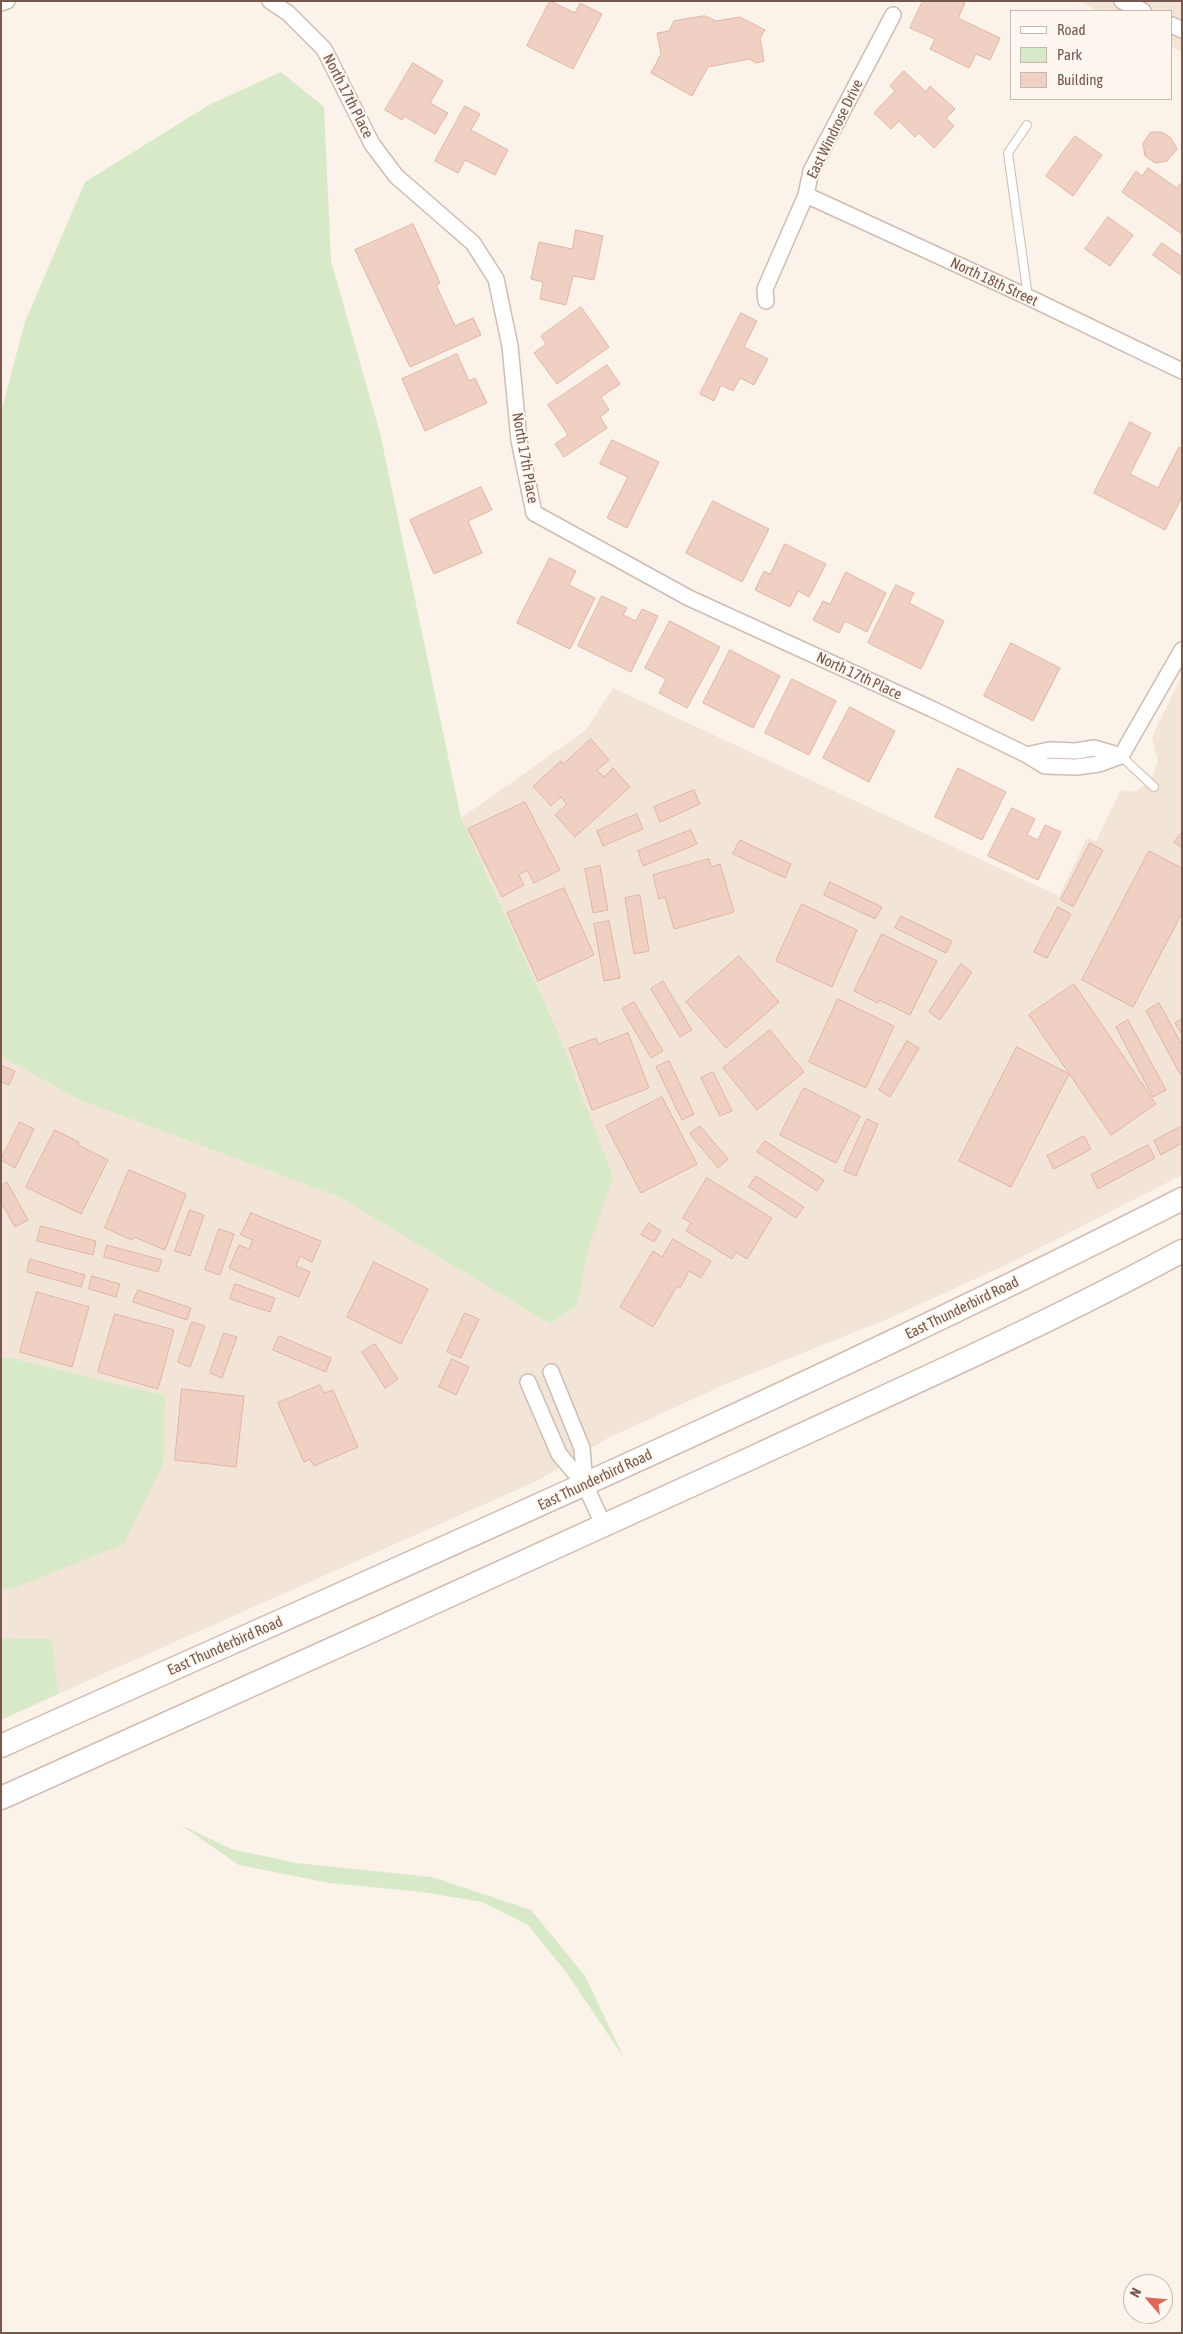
<!DOCTYPE html>
<style>
body{margin:0}
#map{position:relative;width:1183px;height:2334px;overflow:hidden;background:#fbf2e9;font-family:"Asap Condensed",sans-serif}
canvas{display:block}
.frame{position:absolute;inset:0;border:2px solid #75584e;pointer-events:none}
.legend{position:absolute;left:1010px;top:10px;width:162px;height:90px;box-sizing:border-box;background:#fef7ef;border:1px solid #c7b7af;margin:0;padding:6px 9px;list-style:none;font-size:15px;color:#75584e}
.legend li{display:flex;align-items:center;gap:10px;height:25px}
.legend b{width:25px;border:1px solid #c7b7af}
.north{position:absolute;left:1123px;top:2274px;width:50px;height:50px;box-sizing:border-box;background:#fef7ef;border:1px solid #c7b7af;border-radius:50%;rotate:297deg;font-size:14px;font-weight:700;line-height:20px;text-align:center;color:#75584e}
.north::after{content:'';display:block;margin:auto;width:18px;height:22px;background:#de6755;clip-path:polygon(50% 0,100% 100%,50% 72%,0 100%)}
</style>
<div id="map">
<canvas width="1183" height="2334"></canvas>
<div class="frame"></div>
<ul class="legend">
<li><b style="height:6px;background:#fff"></b>Road</li>
<li><b style="height:14px;background:#d8e9c8"></b>Park</li>
<li><b style="height:14px;background:#efd0c2"></b>Building</li>
</ul>
<div class="north">N</div>
</div>
<script>
const ctx = document.querySelector('canvas').getContext('2d');
ctx.lineJoin = 'round';
function fill(path, color) { ctx.fillStyle = color; ctx.fill(path, 'evenodd'); }
function trace(path, color, width, dash) { ctx.strokeStyle = color; ctx.lineWidth = width; ctx.lineCap = dash ? 'butt' : 'round'; ctx.setLineDash(dash || []); ctx.stroke(path); }
function drawText(font, color, halo, rows, align = 'center') {
  ctx.font = font + ' "Asap Condensed",sans-serif'; ctx.lineWidth = 4; ctx.setLineDash([]); ctx.textBaseline = 'middle'; ctx.strokeStyle = halo; ctx.fillStyle = color; for (const [text, x, y, turn = 0] of rows) {
    ctx.save(); ctx.translate(x, y); ctx.rotate((+turn || 0) * Math.PI / 180); ctx.textAlign = isNaN(turn) ? turn : align; if (halo) ctx.strokeText(text, 0, 0); ctx.fillText(text, 0, 0); ctx.restore();
  }
}
fill(new Path2D(`
 M1078 1H1182V52L1172 47V11H1098Z
 M1182 675V1175L1010 1263 892 1317 728 1383 608 1438 539 1480 58 1694 52 1639 1 1638V1589H12L165 1395 1 1356V1056L77 1099 339 1197 550 1324 577 1306 589 1246 554 1023 461 818 586 730 613 688 1059 896 1087 838 1096 841 1121 790 1135 792 1145 785 1153 775 1158 761 1152 737Z`), '#f3e4d8');
fill(new Path2D(`
 M281 72 324 107 331 261 380 433 461 818 554 1023 613 1177 589 1246 577 1306 550 1324 339 1197 77 1099 1 1056V412L25 322 85 182 209 105Z
 M1 1356 165 1395 163 1464 124 1544 12 1589H1Z
 M1 1638 52 1639 58 1694 1 1720Z
 M181 1825 231 1849 296 1863 432 1877 531 1910 585 1976 624 2058 566 1972 528 1925 482 1902 422 1892 330 1883 239 1865Z`), '#d8e9c8');
const building = new Path2D(`
 M550 1 575 13 580 3 602 14 573 69 527 46Z
 M923 1H961L965 3 958 18 1000 38 990 60 976 54 969 68 930 49 935 39 910 28Z
 M705 16 716 21 740 17 765 30 760 38 764 61 756 63 749 59 708 67 692 96 651 73 661 54 657 33 669 31 674 21Z
 M413 63 443 81 430 103 448 113 435 134 404 116 402 120 385 110Z
 M904 71 926 92 930 86 955 109 946 118 954 126 934 148 919 133 915 137 899 121 891 129 874 113 895 91 890 86Z
 M465 106 480 114 471 130 508 150 495 175 465 160 458 173 435 161Z
 M1151 132H1162L1171 138 1177 149 1167 161 1155 163 1145 156 1143 144Z
 M1075 136 1102 155 1073 196 1046 176Z
 M1148 168 1177 188 1182 182V234L1122 192 1136 171 1142 176Z
 M1108 217 1133 235 1110 266 1085 249Z
 M413 224 440 283 436 285 455 326 473 318 481 335 410 367 355 250Z
 M576 230 603 236 594 280 573 276 566 305 540 299 543 282 531 279 539 242 572 249Z
 M1162 243 1182 257V276L1153 255Z
 M581 307 609 347 557 384 534 353 546 344 541 336Z
 M741 313 757 321 744 347 768 359 754 385 740 378 733 391 721 385 714 401 700 394Z
 M457 354 469 381 475 378 487 403 425 431 402 379Z
 M607 365 620 384 601 397 609 410 600 417 607 428 564 457 555 444 568 435 548 405Z
 M1130 422 1151 433 1130 474 1158 488 1179 447 1182 449V497L1165 530 1094 493Z
 M612 440 659 462 627 528 607 518 628 477 600 464Z
 M481 487 492 510 468 521 482 553 434 574 410 520Z
 M713 501 769 529 742 582 686 553Z
 M785 544 826 564 809 597 798 591 790 607 755 590 764 571 770 574Z
 M550 558 576 571 569 585 595 598 570 649 517 623Z
 M846 572 886 593 867 632 845 621 839 633 813 620 823 601 830 604Z
 M896 585 914 593 909 603 944 621 921 669 868 643Z
 M602 596 627 608 623 615 636 621 642 609 658 616 631 672 578 646Z
 M670 621 720 647 687 708 659 693 666 679 645 668Z
 M1011 643 1060 668 1033 721 984 696Z
 M730 650 780 676 753 728 703 703Z
 M792 679 836 701 809 755 765 733Z
 M850 707 895 731 869 782 823 758Z
 M591 739 609 760 597 770 604 777 613 768 630 787 575 837 555 815 567 804 561 797 551 806 533 786 561 761 563 764Z
 M958 768 1006 792 982 840 935 817Z
 M694 790 700 804 660 822 654 807Z
 M525 802 560 870 534 883 527 870 519 875 524 885 502 897 468 829Z
 M1012 808 1035 819 1027 835 1038 840 1045 825 1061 832 1038 880 988 856Z
 M637 814 643 829 603 846 597 831Z
 M691 830 697 844 643 866 638 851Z
 M1182 833V848L1174 842Z
 M740 840 791 864 785 878 733 854Z
 M1090 843 1103 850 1073 907 1061 900Z
 M1149 851 1182 868V913L1133 1007 1082 980Z
 M709 859 711 867 720 864 734 912 674 929 665 897 659 899 653 875Z
 M600 866 608 910 593 913 585 869Z
 M830 882 882 907 875 919 824 895Z
 M564 888 594 955 538 981 507 913Z
 M640 895 649 951 634 954 625 898Z
 M802 904 857 930 832 987 776 961Z
 M1058 907 1071 914 1047 958 1034 952Z
 M901 916 952 941 946 953 895 928Z
 M609 921 620 978 604 981 594 924Z
 M882 934 937 961 910 1015 879 1000 878 1003 854 991Z
 M739 956 779 1002 726 1048 686 1002Z
 M961 964 972 972 940 1020 929 1012Z
 M663 981 692 1030 680 1037 651 989Z
 M1074 984 1156 1104 1111 1135 1029 1015Z
 M838 999 894 1026 866 1088 809 1062Z
 M634 1002 663 1051 651 1058 622 1009Z
 M1159 1003 1182 1045V1073L1180 1074 1146 1011Z
 M1182 1019V1034L1175 1023Z
 M1128 1020 1166 1090 1153 1097 1116 1027Z
 M770 1030 804 1072 757 1110 723 1068Z
 M628 1033 649 1088 592 1110 569 1048 596 1038 598 1044Z
 M907 1041 919 1048 890 1097 879 1090Z
 M1017 1047 1069 1074 1011 1187 959 1161Z
 M669 1061 694 1114 682 1120 656 1067Z
 M1 1065 15 1071 9 1085 1 1082Z
 M713 1072 732 1111 720 1116 701 1078Z
 M804 1088 860 1116 836 1163 780 1135Z
 M662 1097 697 1164 641 1193 606 1126Z
 M867 1119 878 1124 856 1176 844 1171Z
 M20 1122 34 1129 15 1168 1 1160Z
 M700 1126 728 1159 718 1168 690 1134Z
 M1182 1126V1143L1161 1155 1154 1141Z
 M55 1130 79 1142 78 1145 108 1160 81 1214 26 1187Z
 M1084 1136 1091 1149 1054 1169 1047 1156Z
 M765 1141 824 1180 817 1191 757 1152Z
 M1148 1145 1155 1158 1098 1189 1091 1175Z
 M129 1170 186 1194 165 1250 134 1237 132 1240 105 1228Z
 M756 1176 804 1207 796 1218 749 1187Z
 M707 1178 772 1218 747 1259 736 1252 732 1259 686 1231 691 1223 683 1218Z
 M7 1182 28 1220 15 1227 1 1202V1186Z
 M190 1210 204 1215 190 1256 175 1251Z
 M251 1213 321 1241 312 1262 300 1256 296 1266 310 1272 299 1297 229 1268 239 1245 249 1249 253 1240 241 1235Z
 M649 1223 661 1231 654 1242 641 1235Z
 M41 1226 96 1241 93 1255 37 1241Z
 M219 1229 234 1234 220 1275 205 1270Z
 M673 1239 711 1261 701 1278 689 1271 680 1288 677 1286 653 1327 620 1307 653 1251 662 1257Z
 M107 1245 162 1260 158 1272 104 1257Z
 M30 1259 85 1275 81 1287 27 1272Z
 M374 1262 428 1289 401 1344 347 1317Z
 M92 1276 120 1284 116 1297 89 1289Z
 M235 1284 275 1298 270 1312 230 1299Z
 M138 1290 191 1308 187 1320 133 1302Z
 M37 1292 89 1307 72 1367 20 1352Z
 M465 1313 479 1319 461 1358 447 1352Z
 M115 1314 174 1330 158 1389 98 1372Z
 M192 1322 205 1326 190 1367 178 1362Z
 M224 1333 237 1337 222 1378 210 1373Z
 M279 1336 331 1358 326 1372 273 1350Z
 M375 1344 398 1379 385 1388 362 1352Z
 M452 1359 469 1367 456 1395 439 1387Z
 M320 1385 324 1393 333 1390 358 1447 314 1466 310 1459 304 1462 278 1403Z
 M182 1389 244 1396 236 1467 175 1460Z`);
fill(building, '#efd0c2');
trace(building, '#e1b5a3', 1);
const lane = new Path2D(`
 M1027 125 1008 153 1028 297
 M1121 756 1154 787`);
const street = new Path2D(`
 M270 1 288 13 324 49 372 144 396 176 473 243 496 279 510 346 519 440 534 513 689 598 932 709 1027 755 1045 766 1076 767 1099 764 1121 756
 M1122 1 1143 11
 M1 3 7 1
 M1172 25 1182 30
 M806 195 1028 297 1182 371
 M766 301 765 289 806 195 811 171 893 15
 M1027 755 1049 750 1076 751 1094 748 1121 756
 M1121 756 1182 650
 M551 1372 582 1448 585 1485
 M528 1382 559 1454 585 1485 604 1526`);
const secondary = new Path2D(`
 M1 1746C397 1568 795 1396 1182 1199
 M1 1798C254 1684 506 1571 758 1455 900 1389 1044 1326 1182 1251`);
trace(lane, '#cfbcb2', 10);
trace(street, '#cfbcb2', 18);
trace(secondary, '#d2bbb0', 25);
trace(lane, '#fff', 8);
trace(street, '#fff', 15);
trace(secondary, '#fff', 22);
drawText('15px', '#75584e', '#fef7ef', [
 ["North 17th Place",348,96,63],
 ["East Windrose Drive",835,129,-64],
 ["North 18th Street",994,282,25],
 ["North 17th Place",525,458,80],
 ["North 17th Place",859,676,25],
 ["East Thunderbird Road",962,1308,-26],
 ["East Thunderbird Road",595,1480,-25],
 ["East Thunderbird Road",225,1646,-24]
]);
</script>
